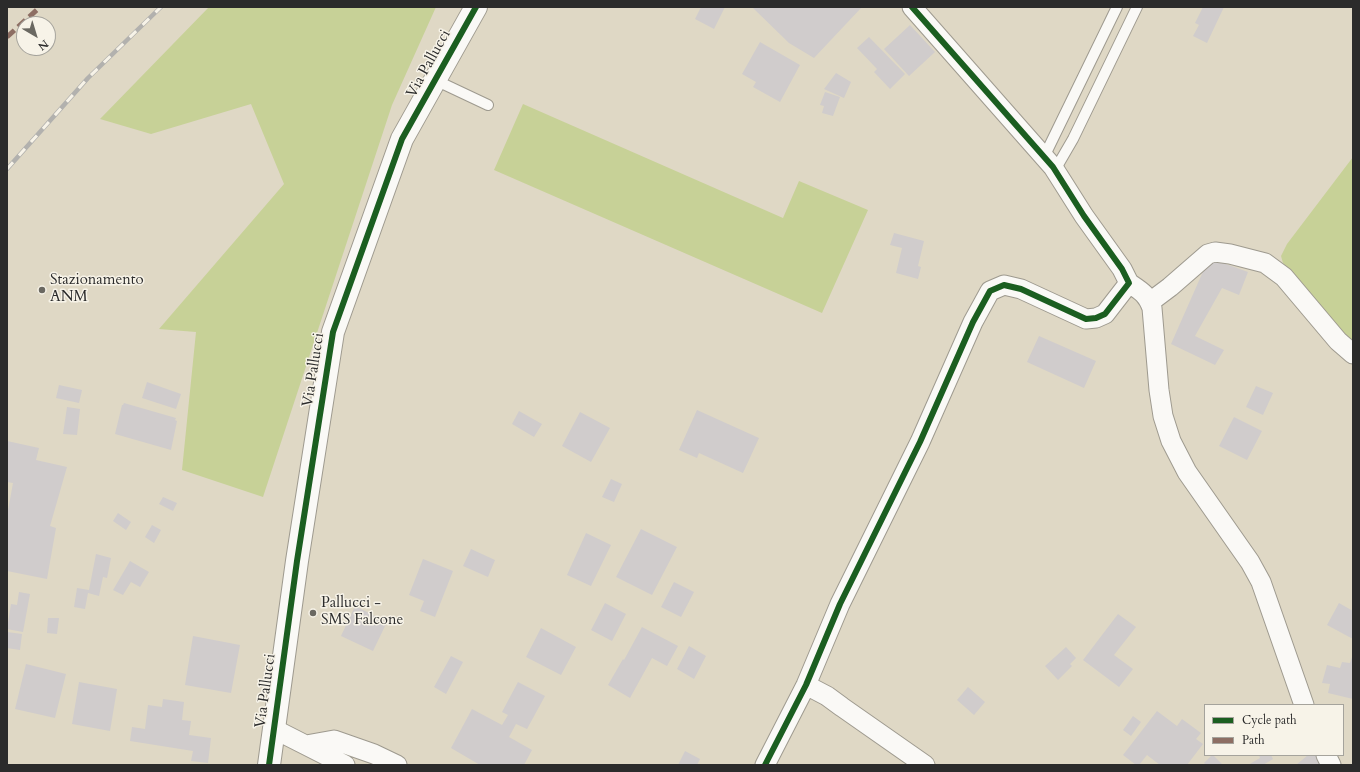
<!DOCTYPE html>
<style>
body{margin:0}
#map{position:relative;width:1360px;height:772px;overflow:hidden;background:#dfd8c5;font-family:Cardo,serif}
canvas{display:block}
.frame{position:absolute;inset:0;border:8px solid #2b2b2b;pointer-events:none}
.legend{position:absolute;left:1204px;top:704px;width:140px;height:52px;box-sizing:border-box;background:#f7f3e8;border:1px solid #a5a39c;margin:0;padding:5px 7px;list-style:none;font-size:12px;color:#2b2b2b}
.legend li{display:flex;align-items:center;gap:8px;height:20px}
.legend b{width:20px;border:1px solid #a5a39c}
.north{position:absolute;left:16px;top:16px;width:40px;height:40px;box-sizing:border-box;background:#f7f3e8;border:1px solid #a5a39c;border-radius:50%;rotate:142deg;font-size:11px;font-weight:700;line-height:16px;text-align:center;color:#2b2b2b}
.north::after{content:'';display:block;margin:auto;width:14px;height:18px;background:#6a6861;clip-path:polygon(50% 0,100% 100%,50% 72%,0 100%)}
</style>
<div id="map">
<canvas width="1360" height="772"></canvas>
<div class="frame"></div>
<ul class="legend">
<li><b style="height:5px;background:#1b5e20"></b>Cycle path</li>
<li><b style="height:5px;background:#8d6e63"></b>Path</li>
</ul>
<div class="north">N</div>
</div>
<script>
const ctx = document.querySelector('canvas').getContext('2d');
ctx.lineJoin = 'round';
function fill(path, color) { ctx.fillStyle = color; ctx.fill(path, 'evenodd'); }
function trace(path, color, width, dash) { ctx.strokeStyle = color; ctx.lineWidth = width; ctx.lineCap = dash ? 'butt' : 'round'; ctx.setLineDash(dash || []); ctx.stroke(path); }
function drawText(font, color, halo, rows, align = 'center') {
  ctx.font = font + ' Cardo,serif'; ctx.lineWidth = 3; ctx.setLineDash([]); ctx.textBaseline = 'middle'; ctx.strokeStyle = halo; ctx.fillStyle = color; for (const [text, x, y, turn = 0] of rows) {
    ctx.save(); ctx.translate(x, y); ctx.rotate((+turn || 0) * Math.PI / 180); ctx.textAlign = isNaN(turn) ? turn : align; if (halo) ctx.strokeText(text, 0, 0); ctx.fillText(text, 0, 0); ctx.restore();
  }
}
fill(new Path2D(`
 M209 7H436L392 105 263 497 182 470 196 332 159 329 284 184 251 104 151 134 100 119Z
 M523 104 783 218 799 181 868 210 822 313 494 170Z
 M1353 157V346L1283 263 1281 256 1287 244Z`), '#c7d197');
fill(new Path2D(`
 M701 7H725L714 29 695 19Z
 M754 7H862L814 58 789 43 753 8Z
 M1203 7H1224L1207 43 1193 36 1199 25 1195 23Z
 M910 25 935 52 909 76 884 49Z
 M869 37 905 74 890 89 874 72 877 69 857 48Z
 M760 42 800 65 780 102 753 87 756 82 742 74Z
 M836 73 851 82 844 98 824 89Z
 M825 92 840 97 833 116 822 113 824 106 820 105Z
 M894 233 924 241 918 266 921 267 918 279 896 273 902 248 890 245Z
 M1209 258 1248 272 1239 295 1222 288 1195 336 1224 350 1215 365 1171 344Z
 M1039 336 1096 361 1084 388 1027 362Z
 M147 382 181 394 176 409 142 398Z
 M59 385 82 390 79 403 56 398Z
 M1256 386 1273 393 1263 415 1246 407Z
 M124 403 176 418 175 420 177 421 171 450 115 434 122 405H123Z
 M67 407 80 409 77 435 63 434Z
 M697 410 759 438 743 473 699 453 697 458 679 450Z
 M519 411 542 424 534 437 512 424Z
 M580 412 610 428 591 462 562 446Z
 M1234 417 1262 431 1247 460 1219 446Z
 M7 441 39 448 36 460 67 467 50 526 56 528 47 579 7 571V516L13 483 7 482Z
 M611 479 622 484 614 502 602 497Z
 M163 497 177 503 173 511 159 504Z
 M118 513 131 522 126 530 113 521Z
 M152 525 161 530 154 543 145 537Z
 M641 529 677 547 652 595 616 577Z
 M586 533 611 545 591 586 567 575Z
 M471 549 495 560 488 577 463 566Z
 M96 554 111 558 107 578 103 577 99 596 88 593 85 609 74 607 77 588 89 590Z
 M423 559 453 571 435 617 420 611 424 601 409 595Z
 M130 561 149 572 140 587 131 582 123 595 113 590Z
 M674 582 694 592 681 617 661 607Z
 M19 592 30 594 23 632 7 629 11 604 17 605Z
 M605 603 626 614 612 641 591 630Z
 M1339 603 1353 611V639L1327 625Z
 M355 606 387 622 373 651 341 636Z
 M1118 614 1136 627 1114 655 1133 669 1119 687 1083 660Z
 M48 618H59L57 634 47 633Z
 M642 627 678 646 667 666 652 658 630 698 608 685 623 659 624 660Z
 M541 628 576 647 561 675 526 657Z
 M7 632 22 634 20 650 7 648Z
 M193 636 240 645 231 693 185 685Z
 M689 646 706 656 694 679 677 669Z
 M1066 647 1076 658 1070 664 1072 666 1058 680 1045 666Z
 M1353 654V699L1328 693 1330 684 1322 683 1327 665 1340 668 1342 662 1350 663Z
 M451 656 463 662 446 694 434 687Z
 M26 664 66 674 55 718 15 709Z
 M79 682 117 689 110 731 72 724Z
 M518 682 545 696 527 729 516 724 509 737 532 750 524 765H480L451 748 472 709 502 725 508 715 502 712Z
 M968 687 985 702 974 715 957 700Z
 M163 699 184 702 182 720 191 721 189 735 211 738 208 763 191 761 193 751 130 741 132 727 145 729 148 705 162 707Z
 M1157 711 1177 726 1182 719 1201 733 1196 739 1203 744 1187 765H1160L1147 755 1139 765H1136L1123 755Z
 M1133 716 1141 722 1131 736 1123 730Z
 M685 751 700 759 697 765H678Z
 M1212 755H1213L1223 765H1206L1204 763Z
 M1259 755H1271L1273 759 1263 765H1248L1260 758Z
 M1308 755H1320L1326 765H1296Z`), '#d0cccc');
const service = new Path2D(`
 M435 80 488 105
 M1044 157 1117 7
 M1055 170 1073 139 1137 7`);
const minor = new Path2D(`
 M1129 283C1141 291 1147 294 1152 308L1159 390 1163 416 1171 441 1187 472 1250 562 1261 582 1304 705
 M1150 302 1170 287 1208 254 1215 252 1230 254 1265 263 1284 277 1338 341 1353 354
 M806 685 827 696 842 707 925 765
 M274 729 345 765
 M306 745 334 740 374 754 397 765
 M1326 755 1331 765
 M765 765 806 685 840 604 920 442 973 322 990 291 1004 285 1021 289 1086 319 1096 318 1105 314 1129 283 1122 269 1084 216 1053 167 912 7`);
const tertiary = new Path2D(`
 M269 765 297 561 333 332 402 139 476 7`);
trace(service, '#9e9a8f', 12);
trace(minor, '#9e9a8f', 21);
trace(tertiary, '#9e9a8f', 24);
trace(service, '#faf9f6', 10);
trace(minor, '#faf9f6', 19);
trace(tertiary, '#faf9f6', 22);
const rail = new Path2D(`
 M7 169 88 78 161 7`);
trace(rail, '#b2b1ae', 4.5);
trace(rail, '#f7f3e8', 3, [9]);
trace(new Path2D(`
 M7 37 40 7`), '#8d6e63', 5, [10, 5]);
trace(new Path2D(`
 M269 765 297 561 333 332 402 139 476 7
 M765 765 806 685 840 604 920 442 973 322 990 291 1004 285 1021 289 1086 319 1096 318 1105 314 1129 283 1122 269 1084 216 1053 167 912 7`), '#1b5e20', 6);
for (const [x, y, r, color] of [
 [42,290,4,"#6a6861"],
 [313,613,4,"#6a6861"]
]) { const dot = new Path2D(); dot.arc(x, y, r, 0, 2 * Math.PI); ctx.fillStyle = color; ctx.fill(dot); trace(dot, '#f7f3e8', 1.5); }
drawText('15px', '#2b2b2b', '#f7f3e8', [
 ["Via Pallucci",429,64,-61],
 ["Via Pallucci",314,370,-81],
 ["Via Pallucci",266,691,-82]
]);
drawText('15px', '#2b2b2b', '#f7f3e8', [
 ["Stazionamento",50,281],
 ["ANM",50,298],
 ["Pallucci -",321,604],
 ["SMS Falcone",321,621]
], 'left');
</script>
